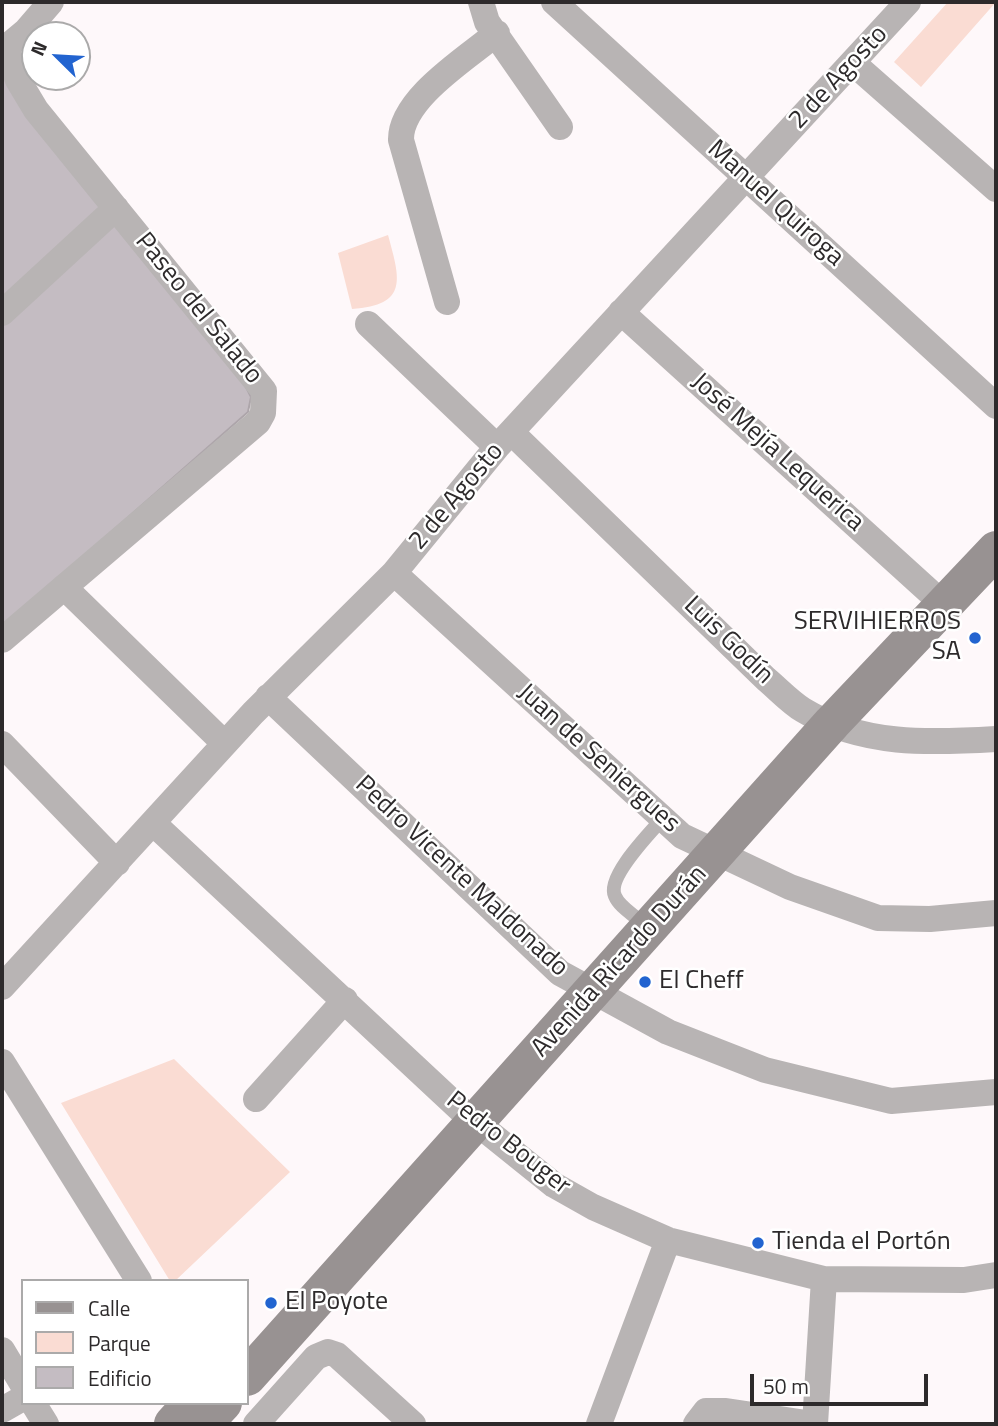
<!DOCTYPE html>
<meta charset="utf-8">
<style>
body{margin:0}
#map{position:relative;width:998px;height:1426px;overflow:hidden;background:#fef8fa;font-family:"Titillium Web",sans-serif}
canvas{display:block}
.frame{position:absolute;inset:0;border:4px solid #2d2a2b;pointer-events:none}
.legend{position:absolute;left:21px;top:1279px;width:228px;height:126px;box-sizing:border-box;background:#fff;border:2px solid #abaaaa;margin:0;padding:9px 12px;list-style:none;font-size:21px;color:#2d2a2b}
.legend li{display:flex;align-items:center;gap:14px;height:35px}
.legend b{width:35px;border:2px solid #abaaaa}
.north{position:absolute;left:21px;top:21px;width:70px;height:70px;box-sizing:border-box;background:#fff;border:2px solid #abaaaa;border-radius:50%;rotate:294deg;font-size:19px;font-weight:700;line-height:28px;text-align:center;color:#2d2a2b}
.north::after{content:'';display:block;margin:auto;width:24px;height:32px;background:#2264d0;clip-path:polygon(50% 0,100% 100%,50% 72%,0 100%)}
.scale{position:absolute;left:750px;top:1374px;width:178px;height:32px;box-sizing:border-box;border:4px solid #2d2a2b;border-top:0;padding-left:9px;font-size:21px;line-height:24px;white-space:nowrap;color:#2d2a2b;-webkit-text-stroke:5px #fff;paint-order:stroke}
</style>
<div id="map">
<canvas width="998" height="1426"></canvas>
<div class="frame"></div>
<ul class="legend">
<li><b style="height:9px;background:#989292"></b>Calle</li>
<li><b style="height:19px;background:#fadcd3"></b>Parque</li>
<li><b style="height:19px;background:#c4bcc2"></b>Edificio</li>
</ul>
<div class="north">N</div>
<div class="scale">50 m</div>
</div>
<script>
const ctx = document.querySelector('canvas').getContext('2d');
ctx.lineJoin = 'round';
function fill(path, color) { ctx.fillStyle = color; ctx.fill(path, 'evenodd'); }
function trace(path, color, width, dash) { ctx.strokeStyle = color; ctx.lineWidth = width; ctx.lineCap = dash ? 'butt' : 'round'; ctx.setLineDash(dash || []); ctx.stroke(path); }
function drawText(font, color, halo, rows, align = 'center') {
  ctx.font = font + ' "Titillium Web",sans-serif'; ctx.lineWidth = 5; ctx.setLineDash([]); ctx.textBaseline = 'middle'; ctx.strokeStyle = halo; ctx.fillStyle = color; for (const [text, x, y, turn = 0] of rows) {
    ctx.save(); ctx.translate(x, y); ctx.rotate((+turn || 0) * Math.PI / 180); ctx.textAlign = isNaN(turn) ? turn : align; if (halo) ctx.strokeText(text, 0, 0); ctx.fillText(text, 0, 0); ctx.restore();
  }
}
fill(new Path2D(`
 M948 2H996L921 87 894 62Z
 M388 235C400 279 409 305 352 309L338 253Z
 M174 1059 290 1172 175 1281H170L61 1103Z`), '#fadcd3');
const building = new Path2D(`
 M2 67 244 383 251 397 248 412 2 628Z`);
fill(building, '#c4bcc2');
trace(building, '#ada5aa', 2);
trace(new Path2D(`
 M639 920C631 913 619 906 615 896 606 877 650 833 663 818`), '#b8b4b4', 14);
trace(new Path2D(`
 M481 2 487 22 560 127
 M554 2 996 406
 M2 51 26 31 51 2
 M854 64 996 189
 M447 302 401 140C400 99 467 58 497 33
 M621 312 932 594
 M2 313 116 208
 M368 324 497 447
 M511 432 766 679C778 689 790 702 803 710 862 746 930 743 996 739
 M394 573 682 836 790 887 878 918 930 919 996 913
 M64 587 224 743
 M2 640 258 422 263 413 264 391 36 110 18 80 6 48
 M268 697 560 973 668 1032 765 1070 891 1101 996 1092
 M2 744 117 863
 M153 823 462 1111 554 1185 593 1207 668 1240 824 1279 964 1280 996 1275
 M2 987 253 713 394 573 497 447 908 2
 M2 1062 139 1281
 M256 1099 345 1000
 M2 1350 23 1385
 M33 1403 46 1424
 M2 1410 23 1398
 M256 1424 316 1357 328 1352 337 1355 413 1424
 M599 1424 668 1240
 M696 1424 706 1411H726L813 1424
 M815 1424 824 1279`), '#b8b4b4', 26);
trace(new Path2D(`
 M247 1377 832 723 996 550
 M173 1424 192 1403
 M203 1424 223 1403`), '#989292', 38);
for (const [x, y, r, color] of [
 [975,638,7,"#2264d0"],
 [645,982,7,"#2264d0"],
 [758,1243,7,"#2264d0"],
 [271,1303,7,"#2264d0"]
]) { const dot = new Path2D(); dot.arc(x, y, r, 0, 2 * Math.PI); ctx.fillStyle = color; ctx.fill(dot); trace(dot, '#fff', 2.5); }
drawText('26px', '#2d2a2b', '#fff', [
 ["2 de Agosto",839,78,-47],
 ["Manuel Quiroga",775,204,42],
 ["Paseo del Salado",198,309,51],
 ["José Mejía Lequerica",777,453,42],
 ["2 de Agosto",457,497,-50],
 ["Luis Godín",728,641,44],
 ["Juan de Seniergues",598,759,42],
 ["Pedro Vicente Maldonado",461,877,43],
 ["Avenida Ricardo Durán",620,962,-48],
 ["Pedro Bouger",508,1144,38]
]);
drawText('26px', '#2d2a2b', '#fff', [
 ["SERVIHIERROS",961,623,"right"],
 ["SA",961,653,"right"],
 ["El Cheff",659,982],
 ["Tienda el Portón",772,1243],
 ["El Poyote",285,1303]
], 'left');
</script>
